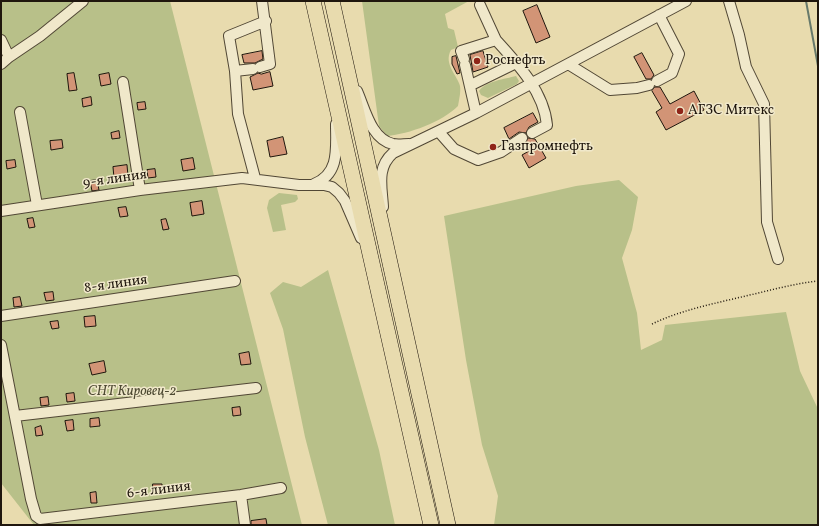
<!DOCTYPE html>
<meta charset="utf-8">
<style>
body{margin:0}
#map{position:relative;width:819px;height:526px;overflow:hidden;background:#e8dbae;font-family:Vollkorn,serif}
canvas{display:block}
.frame{position:absolute;inset:0;border:2px solid #1f160d;pointer-events:none}
</style>
<div id="map">
<canvas width="819" height="526"></canvas>
<div class="frame"></div>
</div>
<script>
const ctx = document.querySelector('canvas').getContext('2d');
ctx.lineJoin = 'round';
function fill(path, color) { ctx.fillStyle = color; ctx.fill(path, 'evenodd'); }
function trace(path, color, width, dash) { ctx.strokeStyle = color; ctx.lineWidth = width; ctx.lineCap = dash ? 'butt' : 'round'; ctx.setLineDash(dash || []); ctx.stroke(path); }
function drawText(font, color, halo, rows, align = 'center') {
  ctx.font = font + ' Vollkorn,serif'; ctx.lineWidth = 3; ctx.setLineDash([]); ctx.textBaseline = 'middle'; ctx.strokeStyle = halo; ctx.fillStyle = color; for (const [text, x, y, turn = 0] of rows) {
    ctx.save(); ctx.translate(x, y); ctx.rotate((+turn || 0) * Math.PI / 180); ctx.textAlign = isNaN(turn) ? turn : align; if (halo) ctx.strokeText(text, 0, 0); ctx.fillText(text, 0, 0); ctx.restore();
  }
}
fill(new Path2D(`
 M1 1H170L302 525H34L1 483Z
 M362 1H469L445 14 448 28 454 30 458 47 451 50C443 64 458 76 460 86 461 92 459 100 458 106 442 122 409 134 387 136L379 126Z
 M516 76 519 81 517 84 488 98 481 95 479 91C486 81 505 79 516 76Z
 M619 180 638 197 632 230 622 258 637 313 641 350 662 340 665 325 786 312 800 371 818 409V525H494L498 496 482 445 466 360 444 216 576 186Z
 M279 193 297 195 298 199 295 202 281 205 286 230 273 232 267 208 269 200Z
 M328 270 379 450 395 525H328L305 437 283 329 270 293 283 282 301 287Z`), '#b8c089');
trace(new Path2D(`
 M806 1 818 66`), '#67796b', 2);
const building = new Path2D(`
 M537 5 550 37 536 43 523 11Z
 M262 51 263 59 255 63H244L242 55Z
 M483 51 488 67 473 72 470 55Z
 M642 53 654 75 651 79H646L634 57Z
 M456 56 460 73 457 74 452 64V57Z
 M270 72 273 86 253 90 250 77 258 73 261 74Z
 M74 73 77 90 69 91 67 74Z
 M109 73 111 84 101 86 99 75Z
 M655 87H660L670 104 694 91 704 110 666 130 656 112 662 108 652 91Z
 M91 97 92 105 83 107 82 99Z
 M145 102 146 109 138 110 137 103Z
 M533 113 538 122 529 127 526 133 519 132 509 139 504 128Z
 M119 131 120 138 112 139 111 133Z
 M283 137 287 154 270 157 267 141Z
 M528 138 535 139 546 158 529 168 522 155 529 151 525 144Z
 M62 140 63 148 51 150 50 141Z
 M193 158 195 169 183 171 181 160Z
 M15 160 16 167 7 169 6 161Z
 M127 165 128 176 114 178 113 167Z
 M155 169 156 177 148 178 147 170Z
 M97 180 99 190 92 191 90 181Z
 M202 201 204 214 192 216 190 203Z
 M126 207 128 216 120 217 118 208Z
 M33 218 35 227 29 228 27 219Z
 M166 219 169 229 163 230 161 220Z
 M53 292 54 300 46 301 44 293Z
 M20 297 22 306 14 307 13 298Z
 M95 316 96 326 85 327 84 317Z
 M58 321 59 328 52 329 50 322Z
 M249 352 251 364 241 365 239 354Z
 M104 361 106 372 92 375 89 364Z
 M74 393 75 401 67 402 66 394Z
 M48 397 49 405 41 406 40 398Z
 M240 407 241 415 233 416 232 408Z
 M99 418 100 426 90 427V419Z
 M73 420 74 430 67 431 65 421Z
 M41 426 43 435 36 436 35 428Z
 M153 484H162V493H153Z
 M96 492 97 503H91L90 493Z
 M266 519 267 525H251V521Z`);
fill(building, '#d29476');
trace(building, '#1f160d', 1);
const minor = new Path2D(`
 M729 1 739 35 746 67 764 104 767 222 778 259
 M480 5 496 40
 M1 40 9 57 40 36 83 1
 M464 59 461 51 496 40C518 64 544 92 547 125L532 133
 M1 64 9 57
 M568 64 610 90 637 88 649 85
 M465 65 476 113
 M260 67 270 64 262 1
 M235 71 253 69
 M657 81 672 73 679 54 659 15
 M123 82 140 190
 M471 85 516 63
 M357 91C365 109 371 139 393 144 398 145 404 144 409 144
 M20 112 37 205
 M439 132 454 149 478 160 501 152 522 138
 M255 178 238 114 235 71 229 36 266 21
 M314 184C340 174 336 148 336 124
 M383 207C382 187 376 168 393 153L476 113 686 1
 M1 211 140 190 242 178 299 185H324L332 187 339 193 345 201 361 238
 M1 316 235 281
 M1 345 31 499 36 516 40 519 241 495 281 488
 M15 416 256 388
 M241 495 245 525`);
const highway = new Path2D(`
 M313 1 431 525
 M332 1 448 525`);
trace(minor, '#514735', 12);
trace(highway, '#1f160d', 16);
trace(new Path2D(`
 M652 324C679 311 708 305 737 298 764 292 791 284 818 281`), '#1f160d', 1.5, [1, 2]);
trace(minor, '#f0e8ca', 10);
trace(highway, '#e8dbae', 15);
for (const [x, y, r, color] of [
 [477,61,4,"#8f2418"],
 [680,111,4,"#8f2418"],
 [493,147,4,"#8f2418"]
]) { const dot = new Path2D(); dot.arc(x, y, r, 0, 2 * Math.PI); ctx.fillStyle = color; ctx.fill(dot); trace(dot, '#f0e8ca', 1.5); }
drawText('14px', '#1f160d', '#f0e8ca', [
 ["Роснефть",485,61],
 ["АГЗС Митекс",688,111],
 ["Газпромнефть",501,147]
], 'left');
drawText('14px', '#1f160d', '#f0e8ca', [
 ["9-я линия",115,180,-8],
 ["8-я линия",116,285,-8],
 ["6-я линия",159,491,-7]
]);
drawText('italic 14px', '#4d4932', '#f0e8ca', [
 ["СНТ Кировец-2",132,392]
]);
</script>
